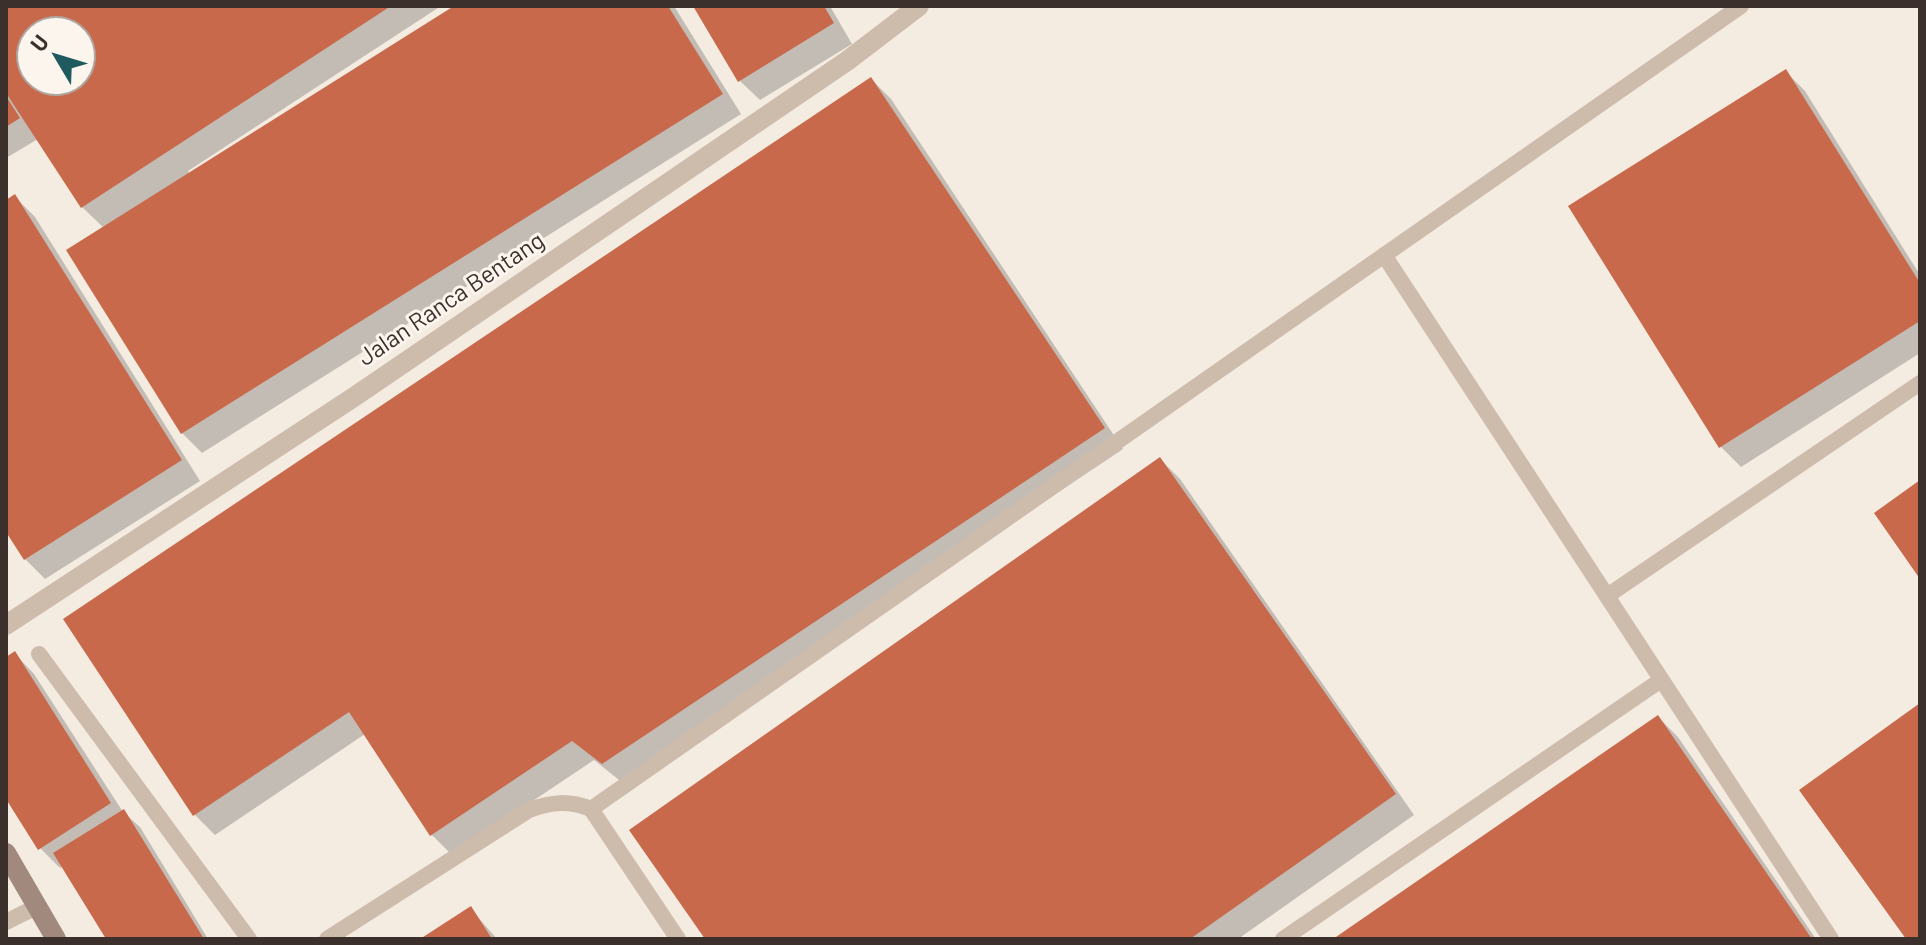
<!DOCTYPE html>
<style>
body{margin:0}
#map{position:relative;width:1926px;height:945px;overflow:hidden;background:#f4ebe1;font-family:Barlow,sans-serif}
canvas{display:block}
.frame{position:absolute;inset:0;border:8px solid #3b302b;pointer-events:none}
.north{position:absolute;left:16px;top:16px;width:80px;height:80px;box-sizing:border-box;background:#fbf5ee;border:2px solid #aea6a0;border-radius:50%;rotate:308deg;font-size:22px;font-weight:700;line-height:32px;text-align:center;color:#3b302b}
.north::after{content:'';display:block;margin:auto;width:28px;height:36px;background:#1f5a5e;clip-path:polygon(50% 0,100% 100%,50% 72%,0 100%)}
</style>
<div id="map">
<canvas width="1926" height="945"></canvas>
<div class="frame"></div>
<div class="north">U</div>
</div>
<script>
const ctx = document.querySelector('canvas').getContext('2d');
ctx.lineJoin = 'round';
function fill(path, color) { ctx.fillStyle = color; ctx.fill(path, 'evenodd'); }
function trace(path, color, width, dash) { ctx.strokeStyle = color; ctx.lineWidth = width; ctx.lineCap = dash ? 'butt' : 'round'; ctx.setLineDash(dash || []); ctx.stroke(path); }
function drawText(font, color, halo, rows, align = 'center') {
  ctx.font = font + ' Barlow,sans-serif'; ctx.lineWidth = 6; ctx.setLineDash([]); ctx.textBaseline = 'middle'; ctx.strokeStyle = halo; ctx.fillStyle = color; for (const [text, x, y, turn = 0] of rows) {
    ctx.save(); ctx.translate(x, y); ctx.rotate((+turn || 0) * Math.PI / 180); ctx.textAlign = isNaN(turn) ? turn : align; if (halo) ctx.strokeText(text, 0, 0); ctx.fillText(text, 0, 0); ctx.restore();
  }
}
fill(new Path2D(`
 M6 6H441L188 171 190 174 458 6H674L741 114 202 453 182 433 104 228 82 207 38 139 6 158ZM32 32H80V80H32Z
 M695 6H830L852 44 760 100 740 81Z
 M1785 71 1805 91 1920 275V353L1741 467 1721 447Z
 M871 79 891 99 1123 449 623 783 594 760 452 855 432 835 365 734 215 835 195 815 66 620Z
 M15 197 35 217 200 481 45 579 25 559 6 528V203Z
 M1160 459 1180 479 1414 815 1238 939H708Z
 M15 654 34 674 123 812 140 827 208 939H108L64 866 60 868 40 848 6 796V659Z
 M1658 717 1678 737 1816 939H1336Z
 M470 908 497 939H424Z`), '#0003');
fill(new Path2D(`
 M6 6H391L81 208 6 93ZM32 32H80V80H32Z
 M454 6H668L723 94 181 434 66 250Z
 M693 6H824L834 23 738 82Z
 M1786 69 1920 283V321L1719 448 1568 206Z
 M871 77 1105 428 602 764 572 741 430 836 349 712 193 816 63 619Z
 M6 96 20 118 6 127Z
 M15 194 182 460 24 560 6 532V200Z
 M1160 457 1396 794 1190 939H705L629 830Z
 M1920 480V579L1874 513Z
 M15 651 111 803 38 850 6 799V657Z
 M1920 703V939H1906L1799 790Z
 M1658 715 1812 939H1333Z
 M124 809 204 939H106L53 853Z
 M471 906 492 939H420Z`), '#c8694b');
trace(new Path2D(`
 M1384 255 1831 939
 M1607 596 1920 383
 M39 654 249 939
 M591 809 1741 6
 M6 922 38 906
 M327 939 529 810C552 802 568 800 591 809L678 939
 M1283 939 1661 680`), '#cdbbac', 16);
trace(new Path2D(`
 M6 625 354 397 847 61 919 6`), '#cdbbac', 20);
trace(new Path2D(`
 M6 853 56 939`), '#a18a7d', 20);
drawText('24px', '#3b302b', '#fbf5ee', [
 ["Jalan Ranca Bentang",451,299,-34]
]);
</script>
